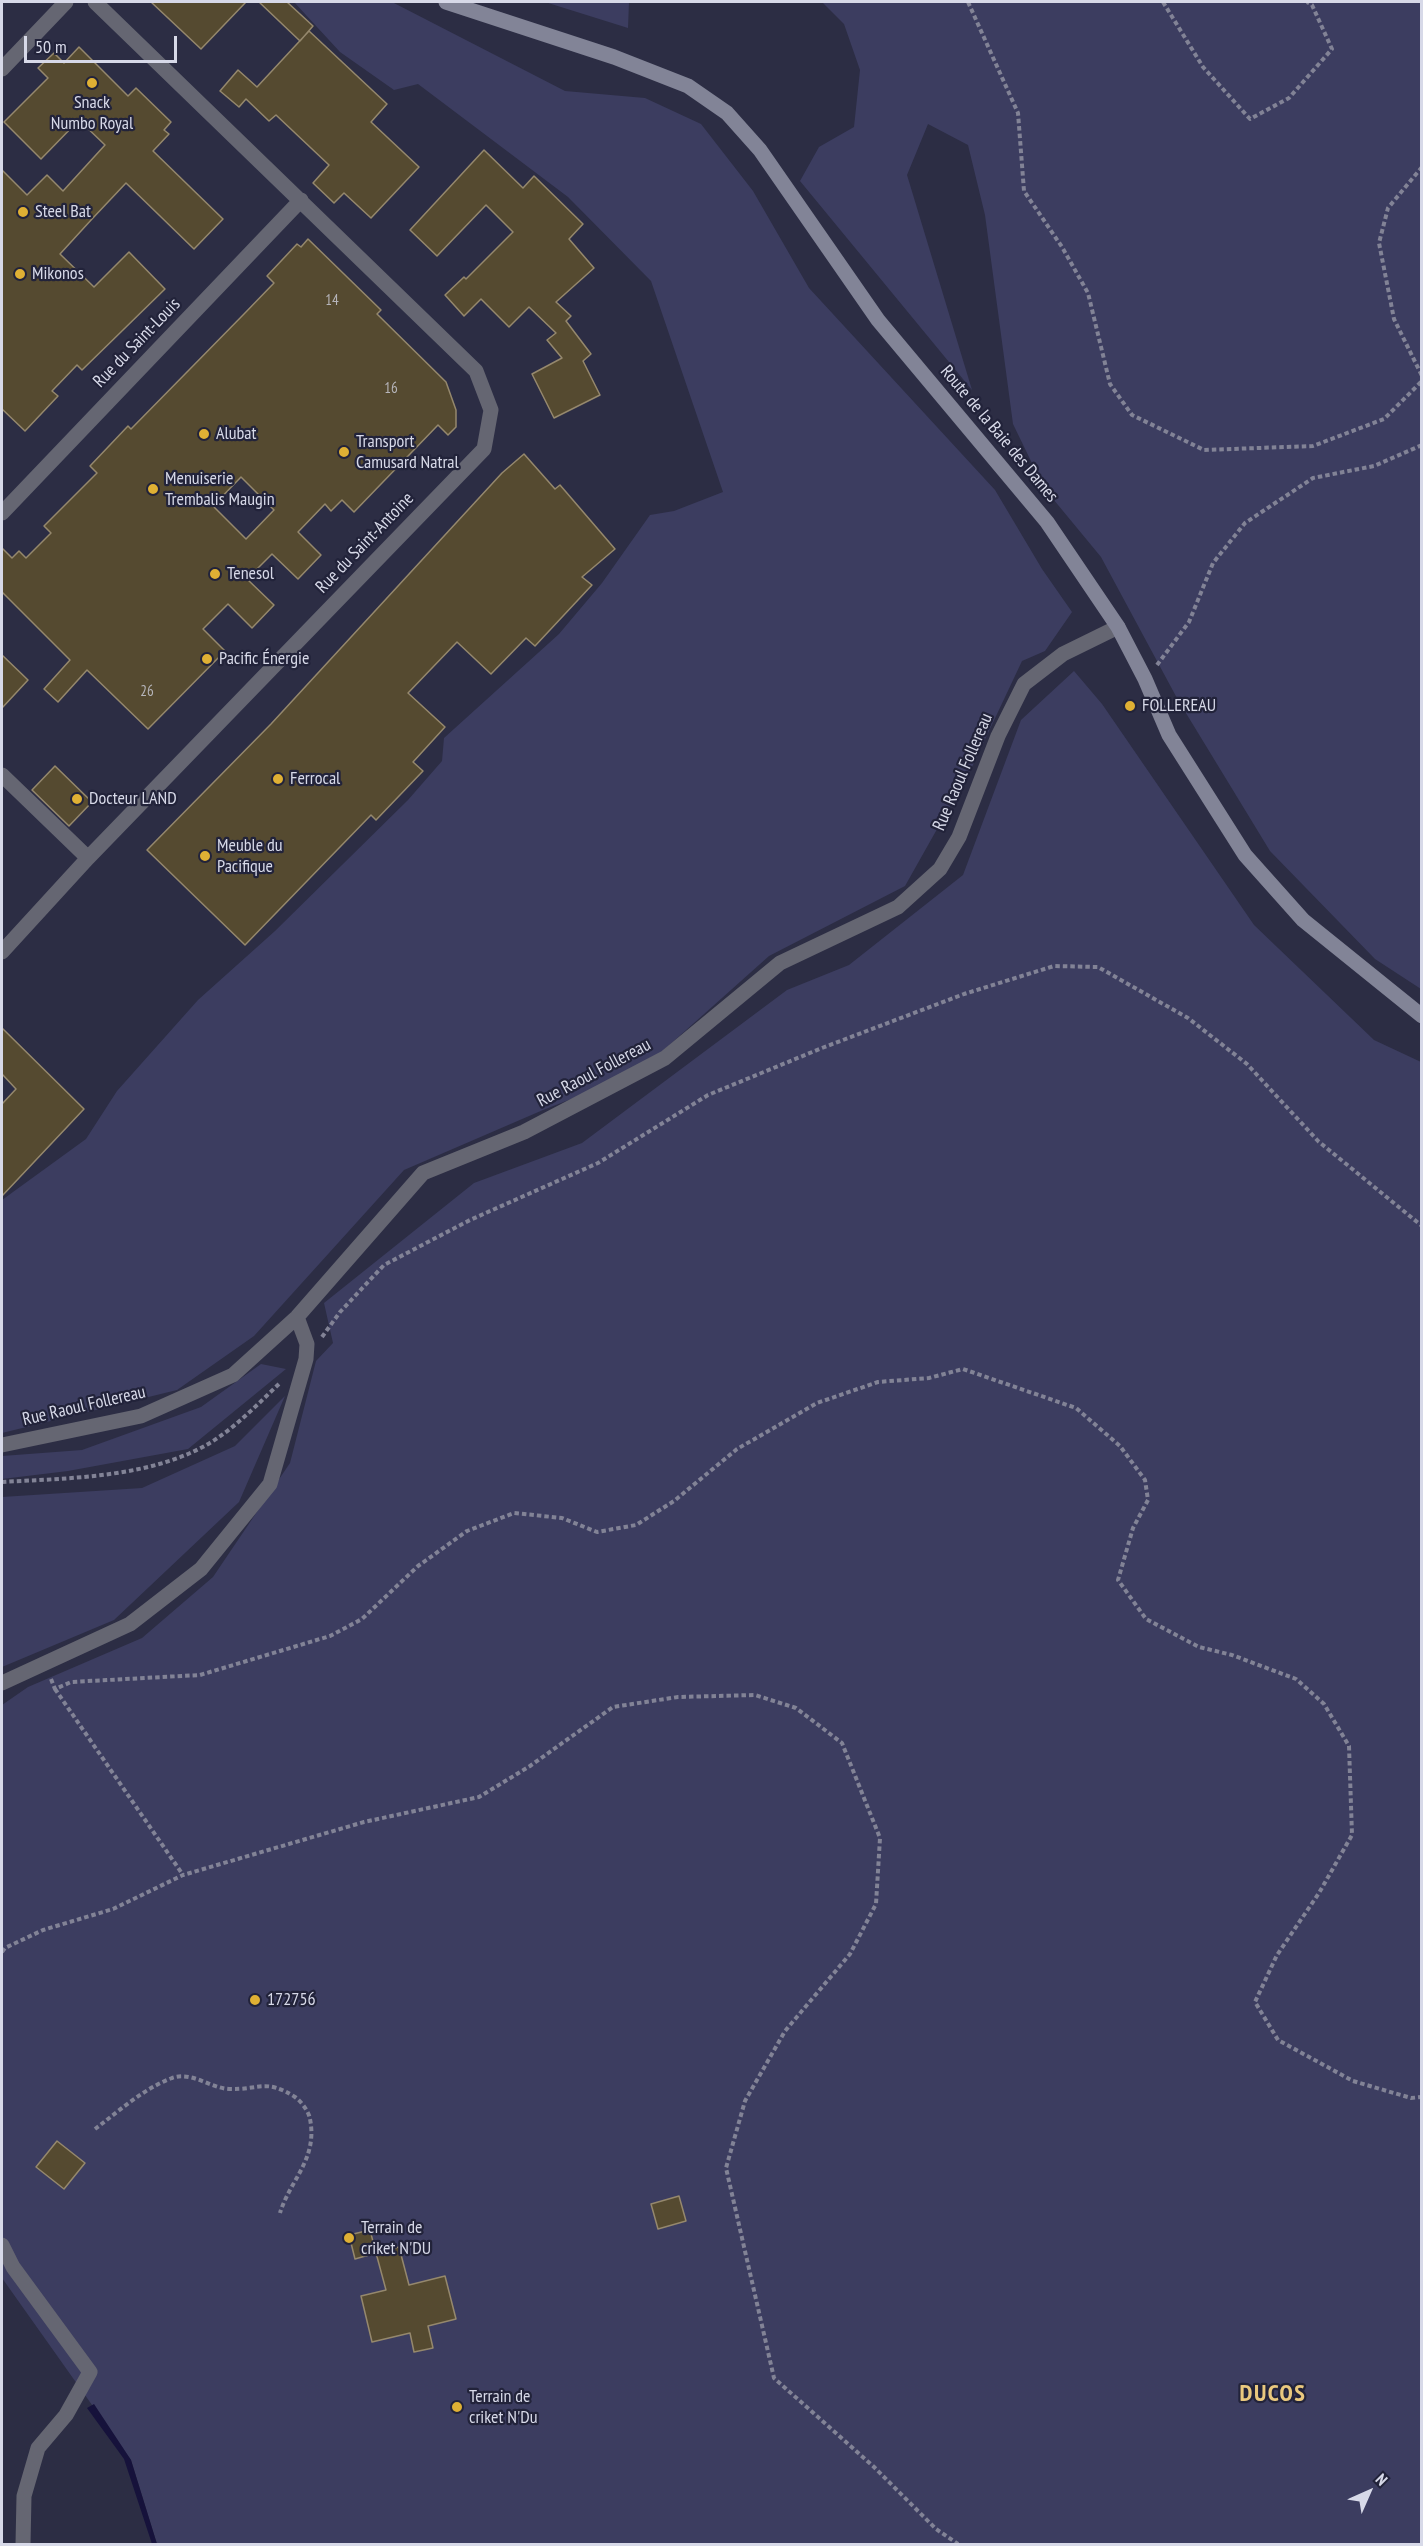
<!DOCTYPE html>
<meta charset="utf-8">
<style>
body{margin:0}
#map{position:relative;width:1423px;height:2546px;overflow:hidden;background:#2c2d44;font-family:"PT Sans Narrow",sans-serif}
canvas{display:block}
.frame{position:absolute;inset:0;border:3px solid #d7d9e8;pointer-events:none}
.north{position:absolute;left:1339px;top:2462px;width:60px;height:60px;-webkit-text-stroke:4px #22233a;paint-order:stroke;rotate:45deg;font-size:16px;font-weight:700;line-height:24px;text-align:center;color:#d7d9e8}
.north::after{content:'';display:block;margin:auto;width:21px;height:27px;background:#d7d9e8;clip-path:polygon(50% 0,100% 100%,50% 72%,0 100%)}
.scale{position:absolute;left:24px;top:36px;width:153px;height:27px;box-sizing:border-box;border:3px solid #d7d9e8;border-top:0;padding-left:8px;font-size:18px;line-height:21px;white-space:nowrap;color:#d7d9e8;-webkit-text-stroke:4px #22233a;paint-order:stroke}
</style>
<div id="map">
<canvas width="1423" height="2546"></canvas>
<div class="frame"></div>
<div class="north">N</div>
<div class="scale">50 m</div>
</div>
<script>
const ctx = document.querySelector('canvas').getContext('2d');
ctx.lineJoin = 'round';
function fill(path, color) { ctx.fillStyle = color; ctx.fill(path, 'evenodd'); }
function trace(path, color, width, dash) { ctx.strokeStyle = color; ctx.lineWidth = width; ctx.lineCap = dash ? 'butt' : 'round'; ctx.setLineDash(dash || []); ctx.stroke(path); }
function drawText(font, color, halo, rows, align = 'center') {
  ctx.font = font + ' "PT Sans Narrow",sans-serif'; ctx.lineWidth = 4.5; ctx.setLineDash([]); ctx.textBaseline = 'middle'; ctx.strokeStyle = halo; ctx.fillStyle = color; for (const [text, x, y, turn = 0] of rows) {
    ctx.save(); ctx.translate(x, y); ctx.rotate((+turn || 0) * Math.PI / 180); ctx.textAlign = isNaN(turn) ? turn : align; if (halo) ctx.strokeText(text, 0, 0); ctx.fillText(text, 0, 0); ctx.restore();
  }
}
fill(new Path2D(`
 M294 2H392L565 91 645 98 701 124 753 191 809 288 995 490 1042 569 1072 612 1045 651 1022 661 972 767 905 886 769 956 638 1073 543 1110 404 1170 254 1336 177 1390 2 1433V1200L86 1139 117 1091 198 1000 275 931 408 800 442 761 444 738 559 634 602 583 650 515 674 511 723 492 651 281 568 197 418 84 394 90 340 52Z
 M545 2H629L628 28Z
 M822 2H1421V989L1375 959 1270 851 1178 700 1101 557 1044 488 1013 424 985 215 968 145 928 124 907 175 972 390 800 181 819 147 854 127 860 70 844 24Z
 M1074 671 1102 704 1254 925 1374 1040 1421 1062V2544H157L131 2460 2 2278V1705L28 1687 142 1638 213 1577 290 1463 316 1361 333 1343 324 1303 474 1183 582 1143 787 990 849 965 963 875 1021 720Z
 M261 1364 286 1369 188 1449 68 1471 2 1479V1456L82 1450 201 1407Z
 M285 1396 239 1502 114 1620 2 1667V1497L142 1488 235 1446Z`), '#3c3d60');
fill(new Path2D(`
 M94 2404 131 2460 157 2544H152L124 2459 87 2408Z`), '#16123b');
const building = new Path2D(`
 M151 2H246L201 49Z
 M259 2H287L313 26 300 41Z
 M309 31 387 104 371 122 419 167 371 218 344 193 334 203 313 183 329 165 276 115 269 121 246 99 239 107 220 91 238 70 257 87Z
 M79 47 128 96 136 88 171 122 164 130 169 134 153 151 223 219 194 249 126 183 92 219 60 254 94 287 129 252 165 289 82 370 77 365 52 391 58 396 25 431 2 409V170L27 195 47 175 63 191 105 145 79 120 41 159 4 122 48 78 38 68 54 53 64 63Z
 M484 150 523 188 534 176 583 224 569 239 594 268 556 302 571 316 566 321 591 354 583 361 600 395 554 418 532 374 562 358 547 340 556 333 529 307 509 327 481 299 464 316 445 295 464 277 466 279 513 232 486 205 437 256 410 230Z
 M308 239 381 310 377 314 446 382 456 410V427L448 435 438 425 354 512 342 500 331 511 325 504 298 532 321 555 298 579 272 554 247 579 274 605 252 628 228 604 203 629 225 651 148 729 87 670 58 702 44 689 70 660 2 592V548L12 558 19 551 26 558 51 533 44 526 97 473 90 466 128 426 131 429 244 314 274 283 267 276 297 244 301 247ZM241 477 274 510 246 539 213 506Z
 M524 454 555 489 560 485 615 549 582 577 592 585 535 646 526 638 491 674 457 642 408 693 445 727 413 762 423 771 376 820 371 815 245 945 147 850 271 724 502 473Z
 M2 655 28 680 2 708Z
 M55 766 92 802 69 826 32 790Z
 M2 1028 84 1109 2 1196V1104L16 1089 2 1074Z
 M57 2141 85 2163 64 2189 36 2167Z
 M679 2196 686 2221 658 2229 651 2204Z
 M370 2230 376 2253 355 2259 349 2235Z
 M399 2247 409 2285 445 2276 456 2319 428 2326 433 2348 414 2352 410 2333 372 2342 361 2296 386 2290 376 2253Z`);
fill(building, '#554a30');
trace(building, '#95886d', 1.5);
trace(new Path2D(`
 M968 2 1018 113 1024 191 1062 247 1088 293 1110 384 1132 415 1204 450 1313 446 1384 419 1422 381
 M1163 2 1203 67 1250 119 1289 98 1332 49 1312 5 1307 2
 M1422 167 1388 208 1379 243 1394 319 1422 376
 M1157 665 1189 622 1213 563 1245 523 1313 478 1374 466 1422 445
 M322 1337 340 1312 384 1265 470 1220 598 1163 708 1095 822 1048 964 994 1054 966 1098 967 1188 1018 1247 1064 1318 1141 1422 1226
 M2 1482C71 1478 160 1478 219 1437 241 1422 262 1400 281 1382
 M51 1679 55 1689 71 1682 200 1675 330 1636 362 1619 418 1566 467 1531 514 1513 562 1518 597 1532 636 1525 674 1501 737 1449 817 1403 878 1382 929 1378 963 1369 1076 1408 1120 1446 1145 1480 1148 1500 1133 1528 1118 1580 1146 1619 1199 1647 1232 1655 1296 1679 1324 1704 1349 1746 1352 1835 1319 1893 1277 1955 1255 2002 1278 2040 1353 2081 1411 2098 1422 2097
 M55 1689 183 1875
 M2 1952 5 1948 43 1930 113 1909 183 1875 364 1822 479 1797 530 1766 613 1707 678 1697 755 1695 796 1708 842 1743 880 1838 876 1904 850 1954 785 2031 745 2101 726 2168 774 2378 873 2466 936 2529 958 2544
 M95 2129C119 2111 143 2089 172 2078 192 2071 210 2088 229 2089 260 2090 265 2078 295 2097 301 2101 309 2112 310 2119 318 2159 290 2180 280 2213`), '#828396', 4, [4.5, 3]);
trace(new Path2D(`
 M2 69 66 2
 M2 513 301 200
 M2 775 88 858
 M2 952 88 858 484 449 491 410 476 371 95 2
 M2 1445 141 1416 233 1375 297 1317 423 1173 524 1132 665 1058 780 963 898 907 940 869 959 837 998 736 1024 684 1063 654 1118 627
 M2 1683 130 1624 201 1569 270 1484 306 1359 307 1344 297 1317
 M2 2245 13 2267 90 2372 66 2415 38 2448 24 2496 23 2544`), '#656672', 15);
trace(new Path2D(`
 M446 2 614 57 688 86 727 113 760 150 878 320 1047 522 1118 627 1145 679 1169 735 1245 855 1303 920 1422 1016`), '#828497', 15);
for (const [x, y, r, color] of [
 [92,83,6,"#dfb034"],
 [23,212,6,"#dfb034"],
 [20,274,6,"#dfb034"],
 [204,434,6,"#dfb034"],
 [344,452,6,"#dfb034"],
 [153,489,6,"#dfb034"],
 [215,574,6,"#dfb034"],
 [207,659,6,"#dfb034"],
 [1130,706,6,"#dfb034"],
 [278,779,6,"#dfb034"],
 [77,799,6,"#dfb034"],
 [205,856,6,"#dfb034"],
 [255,2000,6,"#dfb034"],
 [349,2238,6,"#dfb034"],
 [457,2407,6,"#dfb034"]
]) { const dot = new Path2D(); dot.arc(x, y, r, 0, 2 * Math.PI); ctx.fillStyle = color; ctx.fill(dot); trace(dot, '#22233a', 2); }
drawText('15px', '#b6b5ba', null, [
 ["14",332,301],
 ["16",391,389],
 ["26",147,692]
]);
drawText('18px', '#d7d9e8', '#22233a', [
 ["Snack",92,103,"center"],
 ["Numbo Royal",92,124,"center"],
 ["Steel Bat",35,212],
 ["Mikonos",32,274],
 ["Alubat",216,434],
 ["Transport",356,442],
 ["Camusard Natral",356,463],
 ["Menuiserie",165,479],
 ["Trembalis Maugin",165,500],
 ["Tenesol",227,574],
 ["Pacific Énergie",219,659],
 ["FOLLEREAU",1142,706],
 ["Ferrocal",290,779],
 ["Docteur LAND",89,799],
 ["Meuble du",217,846],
 ["Pacifique",217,867],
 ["172756",267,2000],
 ["Terrain de",361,2228],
 ["criket N'DU",361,2249],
 ["Terrain de",469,2397],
 ["criket N'Du",469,2418]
], 'left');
drawText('18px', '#d7d9e8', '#22233a', [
 ["Rue du Saint-Louis",137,343,-46],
 ["Route de la Baie des Dames",999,434,50],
 ["Rue du Saint-Antoine",365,543,-46],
 ["Rue Raoul Follereau",963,772,-67],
 ["Rue Raoul Follereau",594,1073,-28],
 ["Rue Raoul Follereau",84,1406,-13]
]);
ctx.letterSpacing = '1.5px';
drawText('bold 24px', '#e9c87e', '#22233a', [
 ["DUCOS",1273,2394]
]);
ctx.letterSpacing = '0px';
</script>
